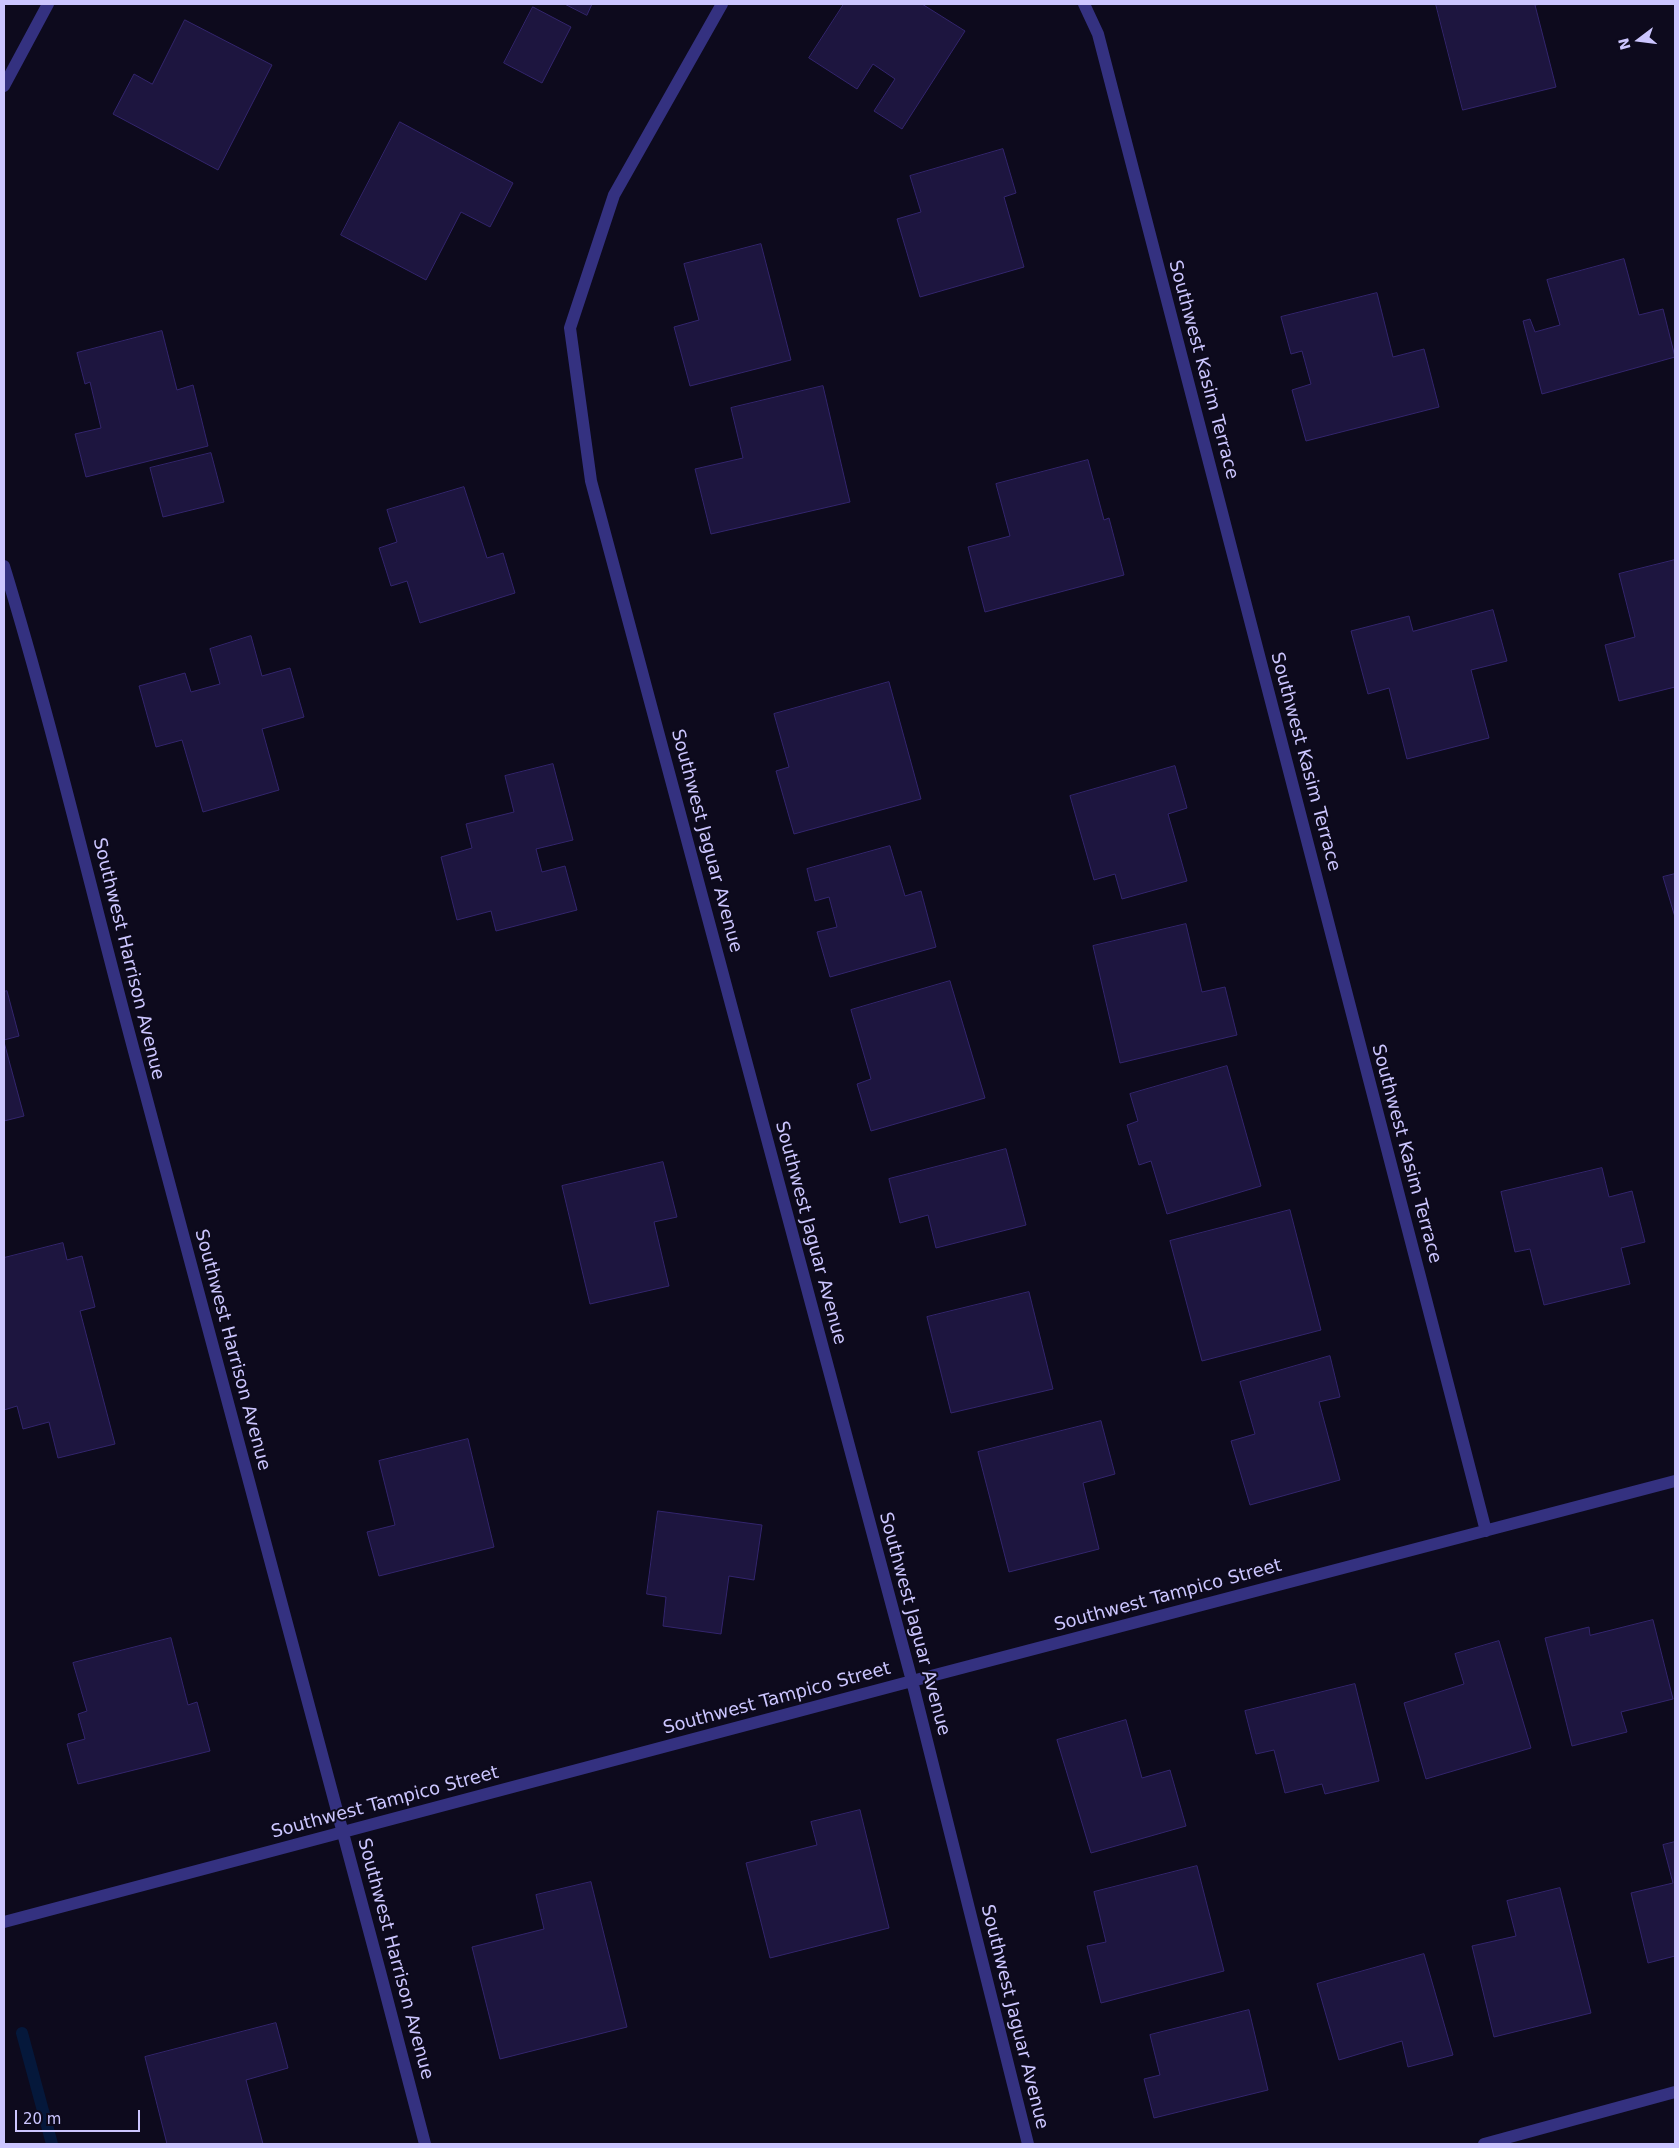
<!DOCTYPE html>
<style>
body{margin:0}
#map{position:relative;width:1679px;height:2148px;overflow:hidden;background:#0d0a1d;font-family:"DejaVu Sans",sans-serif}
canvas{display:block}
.frame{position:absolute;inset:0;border:5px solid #ccc6ff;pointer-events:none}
.north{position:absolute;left:1614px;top:15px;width:50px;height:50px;-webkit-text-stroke:4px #0d0a1d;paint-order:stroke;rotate:255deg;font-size:14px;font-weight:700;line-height:20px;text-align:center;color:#ccc6ff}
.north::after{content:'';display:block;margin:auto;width:18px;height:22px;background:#ccc6ff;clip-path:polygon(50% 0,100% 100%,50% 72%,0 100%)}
.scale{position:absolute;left:15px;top:2110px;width:125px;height:22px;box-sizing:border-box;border:2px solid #ccc6ff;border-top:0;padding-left:6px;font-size:15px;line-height:18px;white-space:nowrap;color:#ccc6ff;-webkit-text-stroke:4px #0d0a1d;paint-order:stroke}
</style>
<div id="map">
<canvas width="1679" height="2148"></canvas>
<div class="frame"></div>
<div class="north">N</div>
<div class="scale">20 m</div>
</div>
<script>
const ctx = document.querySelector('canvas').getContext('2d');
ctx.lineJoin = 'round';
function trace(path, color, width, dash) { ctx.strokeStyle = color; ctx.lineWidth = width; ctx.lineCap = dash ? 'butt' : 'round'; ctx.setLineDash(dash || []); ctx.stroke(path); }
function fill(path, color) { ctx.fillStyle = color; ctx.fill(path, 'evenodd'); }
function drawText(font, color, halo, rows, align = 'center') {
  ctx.font = font + ' "DejaVu Sans",sans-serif'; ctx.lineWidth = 4; ctx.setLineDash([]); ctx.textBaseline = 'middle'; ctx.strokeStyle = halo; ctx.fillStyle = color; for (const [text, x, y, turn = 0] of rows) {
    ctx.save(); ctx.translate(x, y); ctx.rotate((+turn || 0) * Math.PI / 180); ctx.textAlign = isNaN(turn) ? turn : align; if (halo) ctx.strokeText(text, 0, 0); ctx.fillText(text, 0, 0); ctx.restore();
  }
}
trace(new Path2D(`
 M22 2033 52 2144`), '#05183b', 12);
const building = new Path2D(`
 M565 4H592L587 15Z
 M844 4H922L965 31 902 129 874 111 895 79 873 64 857 89 809 58Z
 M1436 4H1542L1535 5 1556 87 1463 110Z
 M533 7 571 27 542 83 504 63Z
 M185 20 272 65 218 170 113 114 134 74 152 84Z
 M400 122 513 183 490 227 461 212 426 280 341 235Z
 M1003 149 1016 193 1004 197 1024 267 920 297 897 219 921 212 910 176Z
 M761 244 791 360 690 386 674 327 699 320 684 264Z
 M1624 259 1639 315 1663 309 1675 357 1542 394 1523 321 1530 319 1535 332 1560 325 1547 280Z
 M1377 293 1393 357 1424 349 1439 407 1306 441 1292 390 1311 384 1302 351 1291 354 1281 317Z
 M162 331 177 390 193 385 208 446 86 477 75 434 101 428 90 382 85 384 77 353Z
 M823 386 850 502 711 534 695 469 743 458 731 408Z
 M211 453 224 502 163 517 150 468Z
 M1088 460 1104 520 1109 518 1124 575 985 612 968 547 1010 536 996 484Z
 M464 487 487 558 503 553 515 593 420 623 407 581 391 586 379 548 397 542 387 510Z
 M1675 560V687L1619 701 1605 645 1635 637 1619 574Z
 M1493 610 1507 661 1471 670 1489 738 1407 759 1389 688 1368 694 1351 631 1409 616 1413 631Z
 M251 636 262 676 290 668 304 717 262 729 279 790 203 812 182 740 156 747 139 686 185 673 191 692 220 684 210 649Z
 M889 682 921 799 794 834 776 771 789 767 774 714Z
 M553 764 573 840 536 849 542 872 565 866 577 910 496 931 491 911 457 920 441 857 472 848 466 824 514 812 505 776Z
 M1175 766 1187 808 1168 814 1187 881 1122 899 1115 874 1094 880 1070 796Z
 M890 846 905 896 921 891 936 947 830 977 817 932 837 927 829 897 815 901 807 869Z
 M1675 874V917L1663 877Z
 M1186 924 1202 992 1225 987 1237 1035 1120 1063 1093 946Z
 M950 981 985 1098 871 1131 857 1084 871 1079 851 1010Z
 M7 991 19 1036 4 1040V992Z
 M4 1042 24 1116 4 1121Z
 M1227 1066 1261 1186 1167 1214 1151 1161 1139 1165 1127 1125 1138 1121 1130 1094Z
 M1006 1149 1026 1225 936 1248 928 1215 900 1223 889 1179Z
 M663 1162 677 1217 654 1222 669 1286 590 1304 562 1186Z
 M1602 1168 1609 1197 1632 1191 1645 1242 1621 1248 1630 1284 1544 1305 1530 1249 1515 1252 1501 1192Z
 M1290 1210 1321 1330 1202 1361 1170 1241Z
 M63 1243 67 1260 82 1256 95 1307 80 1311 115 1444 58 1458 49 1422 23 1429 17 1406 4 1410V1258Z
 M1029 1292 1053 1389 951 1413 927 1317Z
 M1330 1356 1340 1397 1319 1402 1340 1480 1250 1505 1231 1441 1255 1434 1240 1382Z
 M1101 1421 1115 1474 1083 1483 1099 1549 1009 1572 978 1452Z
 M468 1439 494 1547 379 1576 367 1532 395 1525 379 1461Z
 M658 1511 762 1525 754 1580 729 1576 721 1634 663 1626 666 1597 647 1594Z
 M1653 1620 1673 1699 1621 1712 1627 1732 1572 1746 1545 1638 1589 1627 1590 1635Z
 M171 1638 188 1705 197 1702 210 1751 78 1784 67 1744 85 1739 78 1714 87 1711 73 1663Z
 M1499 1641 1531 1748 1426 1779 1404 1703 1464 1684 1455 1654Z
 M1355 1684 1379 1781 1325 1794 1322 1784 1285 1793 1274 1750 1256 1754 1245 1711Z
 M1126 1720 1142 1778 1170 1770 1186 1826 1091 1853 1057 1740Z
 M860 1810 889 1928 770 1958 746 1863 817 1845 811 1822Z
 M1675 1842V1956L1648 1963 1631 1893 1673 1883 1663 1845Z
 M1197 1866 1224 1971 1101 2003 1087 1946 1106 1942 1094 1892Z
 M591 1882 627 2027 500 2059 472 1947 544 1929 536 1895Z
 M1560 1888 1591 2013 1494 2037 1472 1946 1516 1936 1507 1901Z
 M1424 1954 1453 2055 1408 2067 1402 2041 1339 2060 1317 1984Z
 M1249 2010 1268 2090 1154 2118 1144 2079 1160 2075 1150 2035Z
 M276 2023 288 2068 246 2080 263 2144H167L145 2057Z`);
fill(building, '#1d153f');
trace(building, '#33256d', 1);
trace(new Path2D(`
 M722 4 614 195 570 328 591 481 912 1681 1028 2144
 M1084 4 1098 34 1486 1531
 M4 86 48 4
 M4 566C56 736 95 909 142 1081 237 1435 333 1789 425 2144
 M4 1922 912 1681 1675 1481
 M1484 2144 1675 2092`), '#343180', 12);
drawText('18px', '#ccc6ff', '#0d0a1d', [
 ["Southwest Kasim Terrace",1203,370,75],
 ["Southwest Kasim Terrace",1305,762,75],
 ["Southwest Jaguar Avenue",706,841,75],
 ["Southwest Harrison Avenue",128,959,76],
 ["Southwest Kasim Terrace",1406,1154,75],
 ["Southwest Jaguar Avenue",810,1233,75],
 ["Southwest Harrison Avenue",232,1350,75],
 ["Southwest Tampico Street",1168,1596,-15],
 ["Southwest Jaguar Avenue",914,1624,75],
 ["Southwest Tampico Street",777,1699,-15],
 ["Southwest Tampico Street",385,1803,-15],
 ["Southwest Harrison Avenue",395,1959,75],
 ["Southwest Jaguar Avenue",1014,2017,76]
]);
</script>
